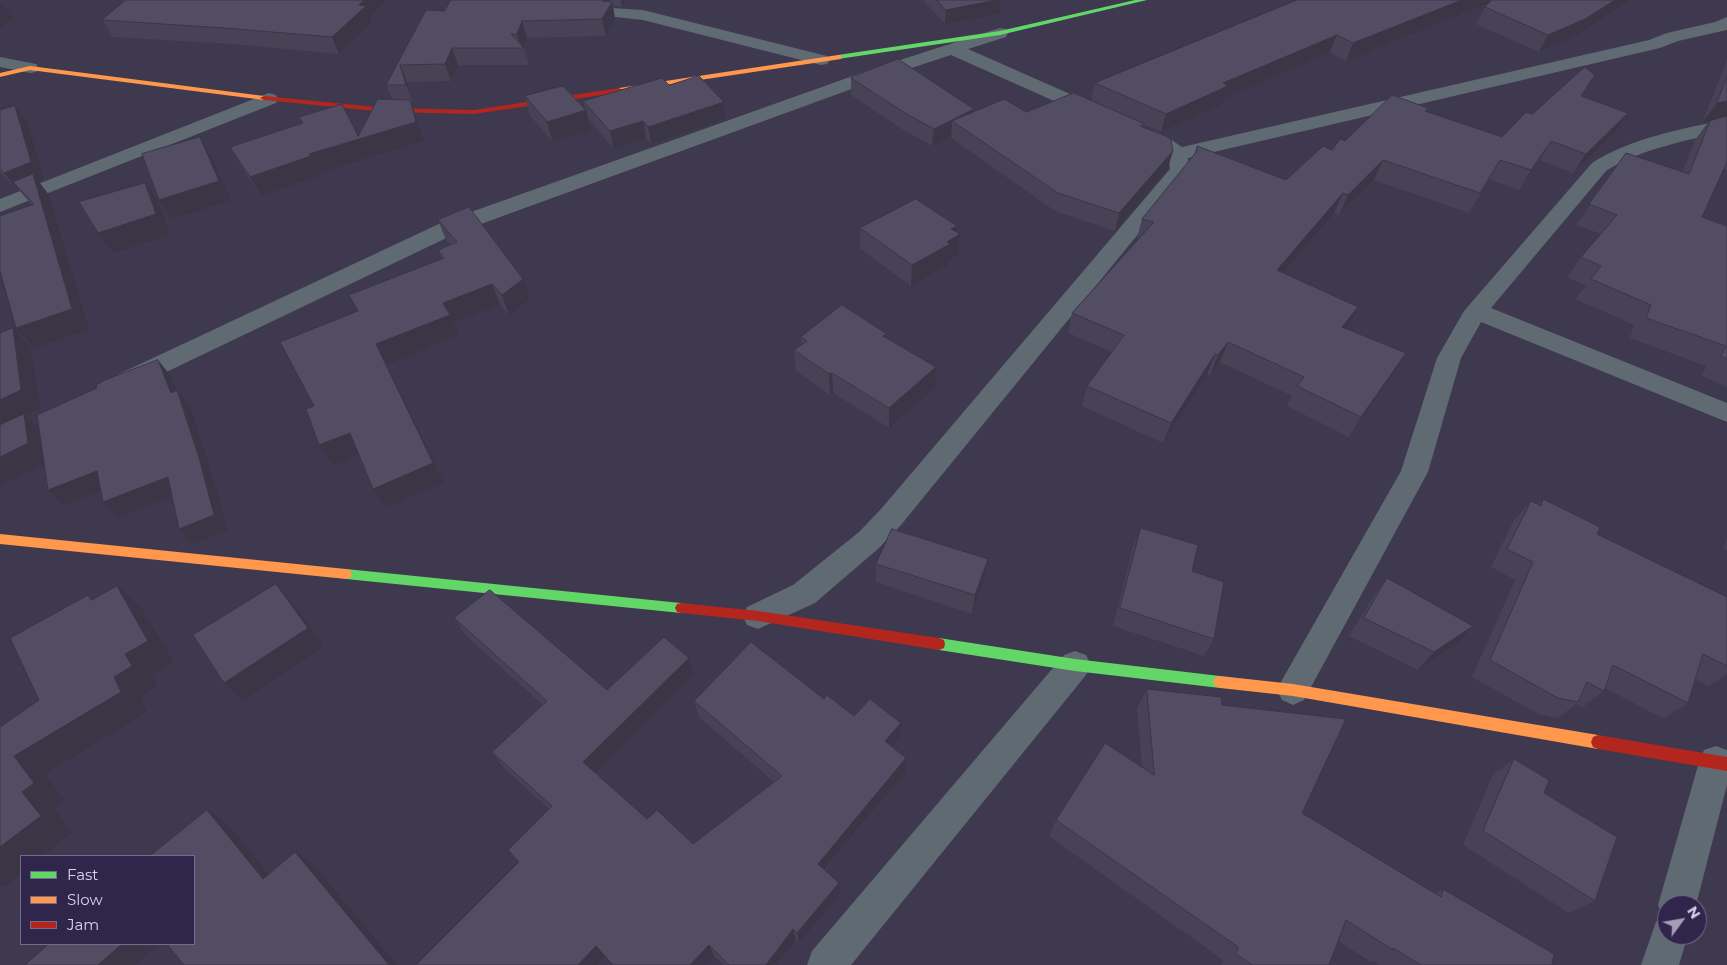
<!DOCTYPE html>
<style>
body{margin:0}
#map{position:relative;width:1727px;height:965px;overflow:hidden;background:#3e394e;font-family:Montserrat,sans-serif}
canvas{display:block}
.legend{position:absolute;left:20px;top:855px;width:175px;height:90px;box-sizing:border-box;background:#30264c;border:1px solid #746c8c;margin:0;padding:6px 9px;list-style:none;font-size:15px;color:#d9d4ed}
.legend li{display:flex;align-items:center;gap:10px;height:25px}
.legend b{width:25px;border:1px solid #746c8c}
.north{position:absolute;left:1657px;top:895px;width:50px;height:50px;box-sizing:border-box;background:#30264c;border:1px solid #746c8c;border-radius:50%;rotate:58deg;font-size:14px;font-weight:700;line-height:20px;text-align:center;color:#d9d4ed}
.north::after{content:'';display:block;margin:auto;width:18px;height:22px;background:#a39eb5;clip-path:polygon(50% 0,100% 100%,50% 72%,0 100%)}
</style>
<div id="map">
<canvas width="1727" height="965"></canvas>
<ul class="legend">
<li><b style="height:6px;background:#63d668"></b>Fast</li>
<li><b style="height:6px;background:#ff974d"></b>Slow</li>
<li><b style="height:6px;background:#b3261e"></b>Jam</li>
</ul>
<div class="north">N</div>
</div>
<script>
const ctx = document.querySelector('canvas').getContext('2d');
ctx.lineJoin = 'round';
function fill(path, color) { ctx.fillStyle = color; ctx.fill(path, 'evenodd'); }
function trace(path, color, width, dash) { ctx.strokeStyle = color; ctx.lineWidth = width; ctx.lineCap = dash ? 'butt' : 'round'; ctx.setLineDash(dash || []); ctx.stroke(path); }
fill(new Path2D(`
 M612 8 643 10 827 56 830 60 827 64 821 65 643 20 606 16 604 13 606 10Z
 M1727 17V30L1678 41 1660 48 1188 158 1190 170 1187 174 901 525 879 548 815 603 758 629 747 625 743 616 747 607 793 585 859 532 881 509 1170 169 1168 156 1154 145 1134 137 1131 133 1134 129C1151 125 1169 138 1182 147L1649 40 1667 33 1715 22Z
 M1000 28 1006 29 1008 33 1006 37 968 49 1104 109 1106 113 1104 117 1097 119 1090 117 951 55 890 75 459 232 137 386 128 389 119 386 115 380 119 374 443 222 878 67Z
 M0 57 36 64 39 68 36 72 30 73 0 67Z
 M269 93 276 95 278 99 276 103 0 212V199Z
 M1727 119V131C1685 141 1643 148 1606 171L1491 308 1727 403V422L1481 322 1461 358 1428 472 1304 700 1293 705 1282 700 1277 690 1282 680 1401 471 1437 358 1464 311 1592 163C1633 137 1680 130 1727 119Z
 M1075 651 1086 655 1091 665 1086 675 851 965H807L812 951 1064 655Z
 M1716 746 1727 750V785L1696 905H1667V935H1688L1679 965H1641L1656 922 1664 918 1658 905 1699 762 1704 750Z`), '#606a73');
fill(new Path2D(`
 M1135 0H1147L1000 35 838 59 834 57 838 55 1000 31Z
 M346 569 681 603 685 604 687 608 685 612 681 613 346 579 342 578 340 574 342 570Z
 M939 638 1075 659 1220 676 1225 678 1227 682 1225 686 1220 688 1075 671 939 650 934 648 933 644 934 640Z`), '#63d668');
fill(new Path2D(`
 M838 55H841V59L619 92 615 90 619 88Z
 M30 66 264 96 268 98 264 100 30 70 0 77V73Z
 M0 534 346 569 350 570 352 574 350 578 346 579 0 544Z
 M1220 676 1293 684 1598 735 1603 737 1605 742 1603 747 1598 749 1293 696 1220 688 1215 686 1213 682 1215 678Z`), '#ff974d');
fill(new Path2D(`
 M619 88 623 90 622 92 474 114 386 112 264 100 260 98 264 96 386 108 474 110Z
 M681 603 758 611 939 638 944 640 945 644 944 648 939 650 758 621 681 613 677 612 675 608 677 604Z
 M1598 735 1727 757V771L1598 749 1593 747 1591 742 1593 737Z`), '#b3261e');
fill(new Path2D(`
 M451 0H626L622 7 613 6 615 19 606 36 527 38 524 47 529 65H458L451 81 407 82 413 103H411L417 119 424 141 319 173 321 175 261 196 241 166 230 147 302 123 299 117 358 136 392 99 386 85 426 10 444 11Z
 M923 0H1001L1000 14 945 24Z
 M1297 0H1631L1575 36 1539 52 1476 24 1485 7 1489 3 1346 61 1330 52 1225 98 1223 104 1161 132 1145 125 1144 128 1168 168 1115 231 1055 211 951 138V137L932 146 905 131 851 95V78L974 109V111L1026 112 1091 101 1095 83Z
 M370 17 372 22 339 54 232 44 113 37 102 20Z
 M1727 60V170L1724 169 1702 217 1727 226V387L1702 376 1706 366 1630 338 1634 325 1575 299 1586 286 1567 277 1581 257 1601 234 1576 225 1626 153 1682 172 1695 140 1709 121 1702 123Z
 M669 85 724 102 726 119 651 144 646 138 614 149 589 120 591 130 553 142 530 116 525 96 585 108 583 101Z
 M1582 96 1628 113 1615 132 1573 173 1539 160 1519 190 1489 179 1469 213 1374 180 1339 215 1334 213 1283 273 1358 307 1346 329 1394 373 1349 437 1287 406 1292 396 1220 362 1210 375 1207 374 1163 443 1082 406 1087 386 1112 352 1068 333 1072 313 1139 239 1137 238 1142 219 1194 155 1197 146 1286 180 1345 141 1427 112 1502 137 1532 114Z
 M0 110 28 123 44 179 39 182 49 195 89 329 35 348 32 205 19 190H17L0 172Z
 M438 220 523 279 530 299 509 316 500 304 454 323 459 335 387 365 444 483 385 508 373 489 358 454 333 465 319 445 314 406 358 311 349 295 442 259 438 250 450 245 446 240Z
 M860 228 958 255 949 260 948 265 911 286 860 249Z
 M801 337 886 338 935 388 889 428 833 393 830 395 796 371 794 350 801 345Z
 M1543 499 1597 534 1727 597V674L1709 686 1695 679 1688 703 1664 719 1605 688 1604 691 1583 707 1576 704 1558 718 1538 714 1472 677 1515 580 1491 567 1514 520 1531 501 1538 505Z
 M1141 528 1192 571 1214 639 1204 656 1113 626 1133 547Z
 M1727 538V550L1723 549Z
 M988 559 985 578 972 614 876 582V564Z
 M1387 578 1456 644 1418 670 1349 636 1373 597Z
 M454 618 607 690 689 658 694 675 596 773 647 819 693 844 774 782 699 717 694 701 824 699 854 716 900 738 892 747 906 758 905 773 825 870 839 883 840 895 799 943 796 940 777 965H724L714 956H605L597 965H416L519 862 508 850 549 809 503 767 492 752 543 705 466 636Z
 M1147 689 1222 705 1302 813 1435 894 1443 889 1552 965H1380L1373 961 1371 962 1338 941 1329 965H1221L1223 960 1049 836 1056 820 1142 767 1137 708Z
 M1514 759 1595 901 1569 913 1463 845 1493 774Z`), '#474256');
fill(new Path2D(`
 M364 0H386L370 17 372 22 339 54 332 37Z
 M600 0H610L611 4 612 2 615 19 606 36 602 19Z
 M621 0H626L622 7Z
 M997 0H1001L1000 14 945 24 946 10Z
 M1462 0H1496L1346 61 1353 43Z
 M1615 0H1631L1575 36 1539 52 1548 35Z
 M2 4 13 19 0 28V5Z
 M522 21 527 38 523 48H521L517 34Z
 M1337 35 1330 52 1225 98 1223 104 1161 132 1166 114 1223 83Z
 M452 48 458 65 451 81 445 64Z
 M400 65 407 82 413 103 406 85Z
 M410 100 417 119 424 141 319 173 321 175 261 196 250 177 309 154 416 122Z
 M1727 101V118L1702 123 1717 103Z
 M724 102 726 119 651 144 648 127Z
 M15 106 28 123 44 179 39 182 49 195 89 329 35 348 16 328 72 309 36 183 13 182 19 190H17L4 173Z
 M974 109 972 127 952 121 951 137 932 146 934 129Z
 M586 110 591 130 553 142 547 122Z
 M1628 113 1615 132 1573 173 1586 154Z
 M643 121 646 138 614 149 610 131Z
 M200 137 211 156 231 200 172 219 159 200Z
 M1551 141 1539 160 1519 190 1531 170Z
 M1173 151 1168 168 1115 231 1119 213Z
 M1383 160 1374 180 1339 215 1348 195Z
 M145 183 159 203 170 235 113 253 98 233Z
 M1343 193 1334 213 1269 290 1277 270Z
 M957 226 956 237 960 234 958 255 949 260 948 265 911 286 912 265 947 242 951 229Z
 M523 279 530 299 509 316 502 295Z
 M492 284 500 304 454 323 459 335 387 365 444 483 385 508 373 489 376 344 443 303Z
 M1358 307 1348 327 1331 347 1342 327Z
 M13 328 31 348 40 409 26 416 43 432 48 462 0 486V400Z
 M1228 342 1220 362 1210 375 1218 355Z
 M1406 353 1394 373 1349 437 1361 417Z
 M1215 354 1207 374 1163 443 1171 423Z
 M158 360 171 376 180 400 177 390 190 406 213 477 227 530 193 544 179 529 171 393Z
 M936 367 935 388 889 428V408Z
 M832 373 833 393 830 395 829 374Z
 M350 433 362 453 333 465 319 445Z
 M97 471 112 487 64 506 48 490Z
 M168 477 182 492 118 517 103 502Z
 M988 559 985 578 972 614 975 595Z
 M276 584 293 603 324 646 243 700 224 683Z
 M117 586 141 607 173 661 151 675 157 686 140 697 147 712 45 774 65 801 54 809 72 832 42 856H21V873L4 887 0 885V847L14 756 114 677 125 654Z
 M1473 626 1456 644 1418 670 1434 652Z
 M689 658 694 675 592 777 583 762Z
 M901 723 900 738 884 756 885 741Z
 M906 758 905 773 819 876 818 864Z
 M207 810 228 824 282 891 263 879Z
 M295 852 313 864 397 965H389Z
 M839 883 840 895 799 943 797 933Z
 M793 929 796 940 777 965H766Z
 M122 944H159L135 965H98Z
 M709 945 714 956 705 965H690Z
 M596 946 605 956 597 965H578Z`), '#3a3646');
const building = new Path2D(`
 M126 0H364L359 5 366 6 332 37 224 28 102 20Z
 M451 0H602V1L612 2 602 19 522 21 517 34H511L524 48H452L445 64 400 65 406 85H386L426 10 444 11Z
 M937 0H997L946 10Z
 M1297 0H1462L1353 43 1337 35 1223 83 1228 86 1166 114 1095 83Z
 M1492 0H1615L1585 19 1548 35 1485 7Z
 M898 59 974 109 934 129 905 113 851 78Z
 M1585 67 1595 75 1581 96 1628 113 1586 154 1551 141 1531 170 1500 160 1480 193 1383 160 1348 195 1343 193 1277 270 1358 307 1342 327 1406 353 1361 417 1297 386 1304 377 1228 342 1218 355 1215 354 1171 423 1087 386 1124 335 1072 313 1154 222 1142 219 1197 151V146L1286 180 1323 146 1332 150 1340 139 1345 141 1392 95 1428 108 1425 111 1502 137 1526 112 1532 114Z
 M699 76 724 102 648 127 643 121 610 131 583 101 662 78 669 85Z
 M1727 77V101L1717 103Z
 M563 86 586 110 547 122 525 96Z
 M1074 93 1145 124 1140 126 1168 137 1171 140 1173 151 1119 213 1058 193 952 121 1004 99 1026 112Z
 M378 99 410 100 416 122 309 154 311 156 250 177 230 147 303 123 299 117 342 104 358 136Z
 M15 106 31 162 4 173 0 169V110Z
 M1727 116V162L1702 217 1727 226V359L1721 356 1726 346 1646 318 1651 305 1591 279 1601 266 1581 257 1617 215 1589 204 1626 153 1689 174 1710 121Z
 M200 137 219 181 159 200 142 154Z
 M33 174 72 309 16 328 0 271V216L34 204 13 182Z
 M145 183 156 214 98 233 79 202Z
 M916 199 957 226 951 229 960 234 947 242 950 244 912 265 860 228Z
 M469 207 523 279 502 295 492 284 443 303 450 315 376 344 433 463 373 489 350 433 319 445 306 409 314 406 280 342 358 311 349 295 444 258 438 250 457 242 438 220Z
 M842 305 887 334 883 336 936 367 889 408 832 373 829 374 794 350 807 341 801 337Z
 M13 328 21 390 0 400V333Z
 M158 360 171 393 177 390 200 461 214 515 179 529 168 477 103 502 97 471 48 490 37 415 97 388 96 385 105 380Z
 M24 414 28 443 0 457V425Z
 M1543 499 1600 527 1597 534 1727 597V666L1703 654 1688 703 1613 665 1604 691 1587 682 1578 702 1558 698 1490 660 1533 562 1507 549 1531 501 1541 506Z
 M1141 528 1198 545 1192 571 1224 582 1214 639 1120 608Z
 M892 529 988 559 975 595 876 564Z
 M1387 578 1473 626 1434 652 1364 618Z
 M276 584 308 628 224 683 193 635Z
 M117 586 148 641 125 654 132 666 114 677 121 692 14 756 34 783 22 792 41 816 0 847V727L39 700 10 638 88 595 91 600Z
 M490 590 607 690 664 637 689 658 583 762 647 819 657 810 693 844 782 776 694 701 751 642 824 699 827 695 854 716 870 699 901 723 885 741 906 758 818 864 839 883 797 933 793 929 766 965H729L709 945 690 965H613L596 946 578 965H416L519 862 508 850 552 806 492 752 547 701 454 618Z
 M1147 689 1221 697 1222 705 1346 719 1302 813 1441 897 1443 889 1554 954 1552 965H1421L1393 948V950L1346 920 1329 965H1252L1236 954 1238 947 1056 820 1105 743 1154 775Z
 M1514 759 1549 780 1544 793 1617 837 1595 901 1483 831Z
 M207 810 263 879 295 852 389 965H184L167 944H194V856H150Z
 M49 944H122L98 965H25Z`);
fill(building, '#534d64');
trace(building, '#3a3646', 1);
</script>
